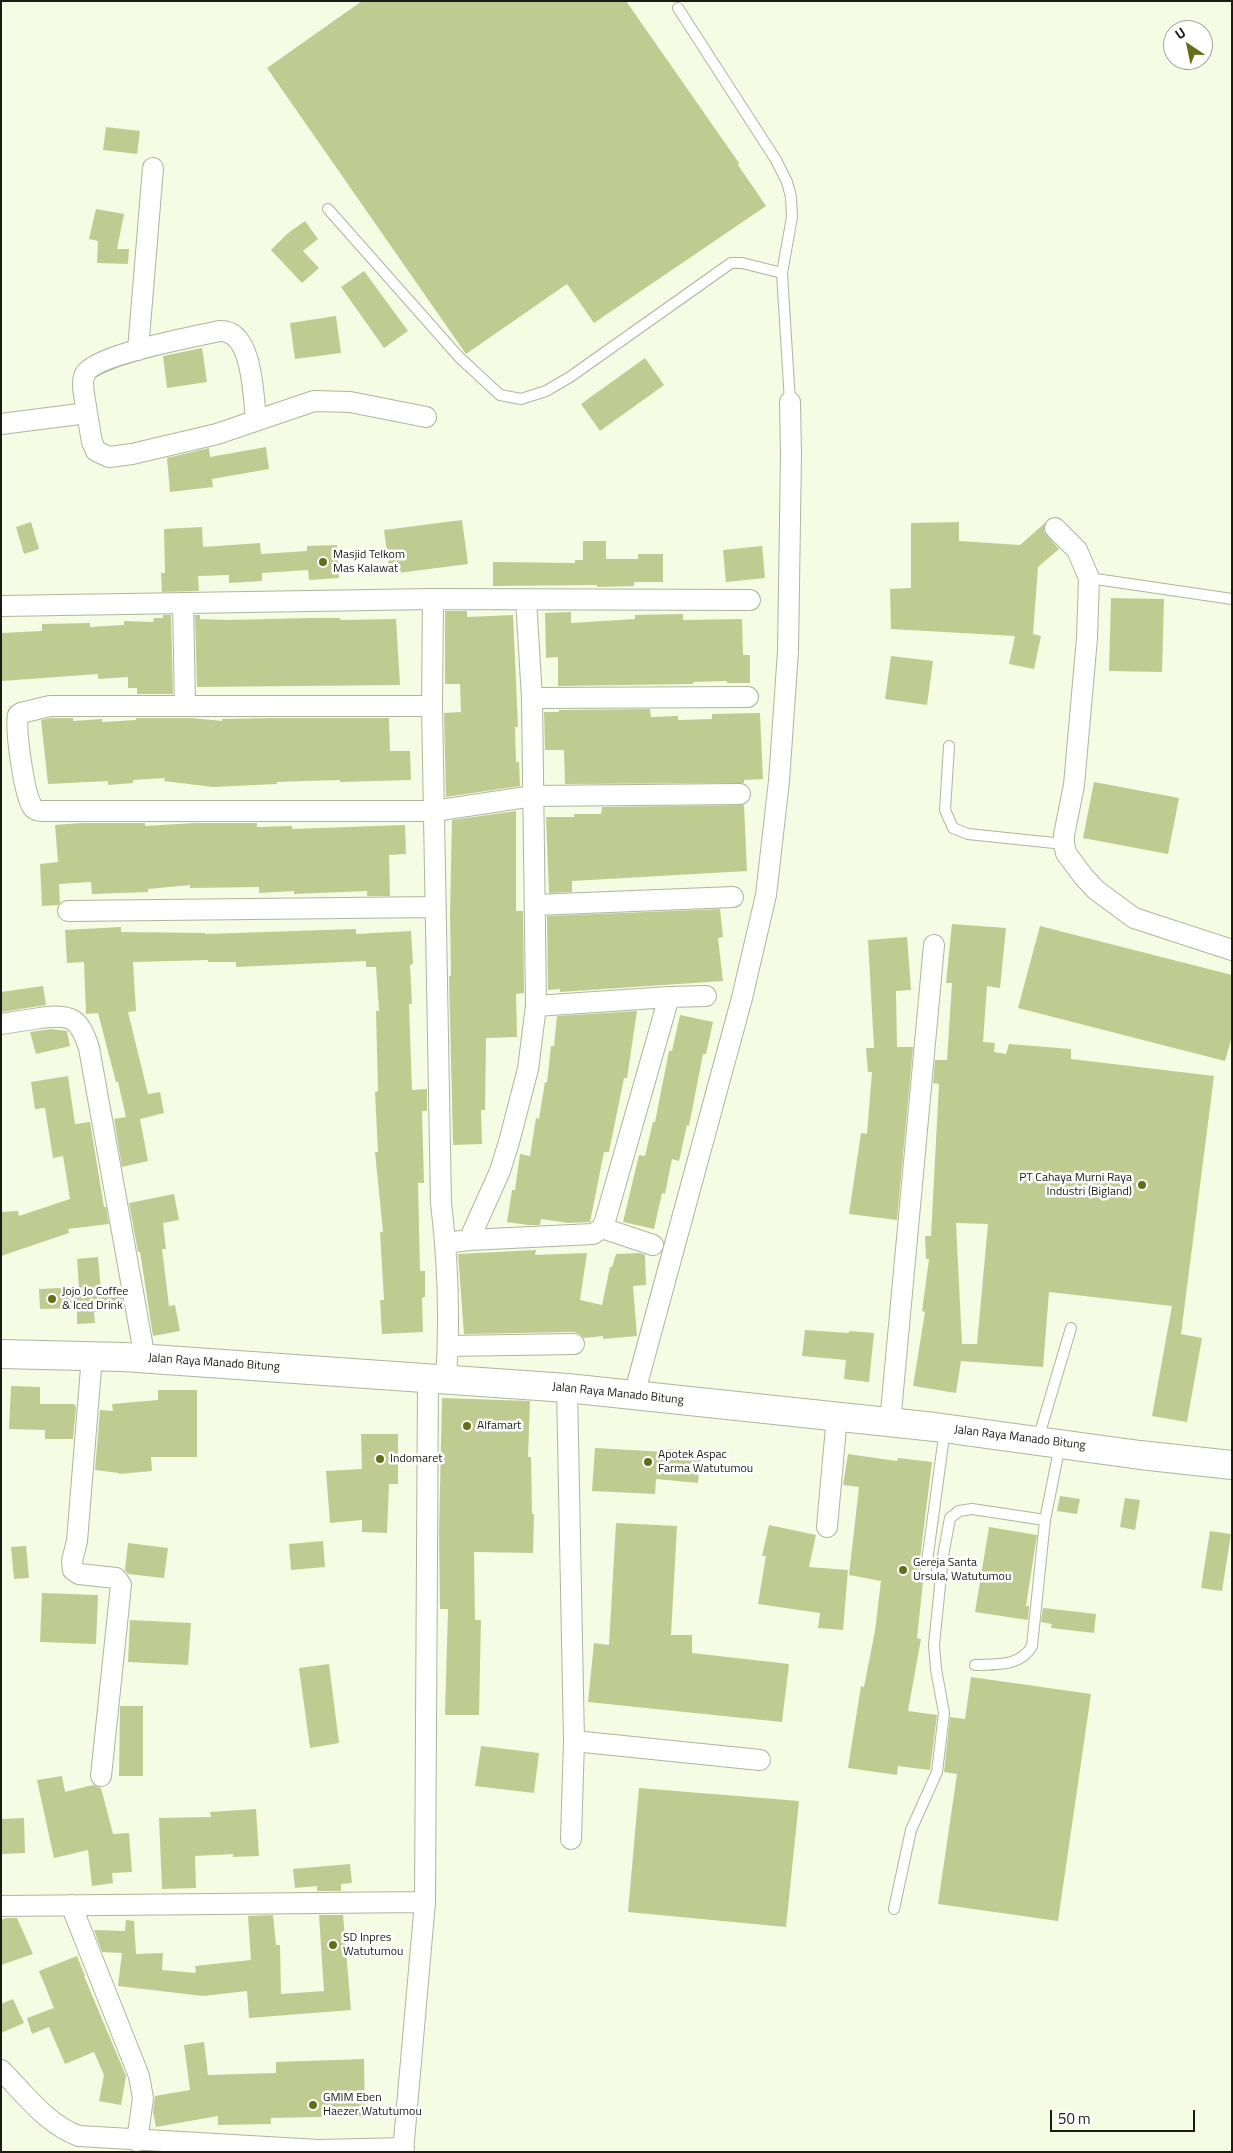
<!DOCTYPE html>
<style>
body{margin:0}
#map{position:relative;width:1233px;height:2153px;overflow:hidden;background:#f6fbe4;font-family:"Titillium Web",sans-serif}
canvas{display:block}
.frame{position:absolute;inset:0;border:2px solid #1a1b13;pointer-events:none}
.north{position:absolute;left:1163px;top:20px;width:50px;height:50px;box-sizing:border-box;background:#fff;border:1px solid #a3a4a1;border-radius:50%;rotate:326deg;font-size:14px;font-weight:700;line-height:20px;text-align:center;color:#1a1b13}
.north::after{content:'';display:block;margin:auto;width:18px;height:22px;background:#636e17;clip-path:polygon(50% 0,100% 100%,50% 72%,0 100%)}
.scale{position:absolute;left:1050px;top:2110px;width:145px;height:22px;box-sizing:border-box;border:2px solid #1a1b13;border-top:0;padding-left:6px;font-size:15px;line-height:18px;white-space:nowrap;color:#1a1b13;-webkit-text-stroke:4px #fff;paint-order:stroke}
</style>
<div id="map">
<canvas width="1233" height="2153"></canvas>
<div class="frame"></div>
<div class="north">U</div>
<div class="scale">50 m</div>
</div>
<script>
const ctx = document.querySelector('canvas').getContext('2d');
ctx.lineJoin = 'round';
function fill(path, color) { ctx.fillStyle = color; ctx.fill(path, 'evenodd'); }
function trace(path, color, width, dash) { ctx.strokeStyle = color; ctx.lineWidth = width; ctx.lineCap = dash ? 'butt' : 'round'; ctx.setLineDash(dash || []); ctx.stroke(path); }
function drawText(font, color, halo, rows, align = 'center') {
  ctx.font = font + ' "Titillium Web",sans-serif'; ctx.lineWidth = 5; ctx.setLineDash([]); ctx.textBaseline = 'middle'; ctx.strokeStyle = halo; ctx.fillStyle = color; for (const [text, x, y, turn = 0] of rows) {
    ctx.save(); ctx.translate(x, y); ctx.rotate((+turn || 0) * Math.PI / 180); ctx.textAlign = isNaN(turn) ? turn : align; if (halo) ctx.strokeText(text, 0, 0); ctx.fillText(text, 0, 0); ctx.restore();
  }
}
fill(new Path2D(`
 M362 1H626L739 163 738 165 766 206 594 323 567 284 466 354 267 68Z
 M106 127 140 131 137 154 103 150Z
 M96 209 124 214 117 249H129L128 264 97 263 98 241 89 239Z
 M305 221 318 239 303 251 319 268 302 283 271 250 287 234Z
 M364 271 408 331 384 348 341 287Z
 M336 316 341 353 295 359 290 323Z
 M202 348 207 382 167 388 163 356Z
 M645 358 664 385 600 431 581 404Z
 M266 447 269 469 212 479 213 487 170 492 167 458 209 448 210 457Z
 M462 520 468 564 390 574 384 530Z
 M31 522 39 549 24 554 16 527Z
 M959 522V541L1020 545 1045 523 1044 532 1059 549 1038 567 1033 634 1041 636 1034 669 1009 664 1015 636 891 629 890 589 911 588V523Z
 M202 527 203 547 260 543 261 554 307 551V546L337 545 339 578 309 580 308 570 262 573V581L229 583V575L198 576 199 591 162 592 161 573H165L164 529Z
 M583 541H606V559H638V554H663V582H634V586L597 587V585L493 586V562L575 563V560H583Z
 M762 546 765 578 726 582 723 550Z
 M1111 598 1164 599 1162 672 1109 671Z
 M445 611H467V617L513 615 518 727H515L516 762H519L520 786 446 797 444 713 461 712 460 684H445Z
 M571 612V623L635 619V615L683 614V620L742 619 743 655H750V683H727V681L693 682V684L558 686V657L546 658 545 613Z
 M163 615H171L173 694H137V688H128V677L98 679V674L2 681V633L42 631V624L90 623V627L124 625V621L153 622 154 618H163Z
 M195 615H200V619L226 620 311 618H340V620L396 619 400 685 197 687Z
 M891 656 933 661 927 705 885 699Z
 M650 709 651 717 678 716V720L712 719V714L760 713 763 779 744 780V783L565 784 564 750H545L544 712H559V710Z
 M51 718H73V721L102 719V722L136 720V718H191L222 721V719L271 718H389L390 751H410L411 780 340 782V780L305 781 277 782V784L213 787 164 781 165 778 133 780V783L108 785V781L48 784 41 720Z
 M1094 782 1179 798 1168 854 1083 838Z
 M744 805 747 871 572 881V892L549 893 546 817H574V814H601L602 807Z
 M516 811V911H523L524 993 516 994 517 1037 486 1038 485 1110H481L482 1144 453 1145 449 976H451L450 912 452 820Z
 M81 823H145V826L195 823H257V827L292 826V829L405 825 406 854 389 855 390 896H367V891L294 894V891L259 893V887L190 888V885L148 889V892L92 894 91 882 59 884 60 903 58 905 42 906 40 864 58 862 55 825Z
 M720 909 723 937 718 938 723 981 560 992V989L548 990 547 916Z
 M952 924 1006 928 1000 988 987 986 983 1042 995 1043 994 1052 1006 1054 1009 1044 1071 1049V1059L1214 1076 1181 1334 1202 1338 1187 1422 1152 1416 1172 1306 1049 1292 1043 1367 961 1361 956 1393 913 1386 925 1312 922 1311 929 1259H926L925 1236H931L939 1084 933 1083 935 1060H947L952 983H946ZM956 1223 988 1224 977 1344H962Z
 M1040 926 1232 975V1036L1225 1061 1018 1008Z
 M121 927V932L205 933V934L356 929V934L411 931 413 964 410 965 412 1004H409L412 1090 427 1089V1111H422L424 1183H418L420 1271H425V1297L422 1298 423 1332 382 1334 380 1300H384L380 1232H383L375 1152H378L375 1092 378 1091 376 1011H379L376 967H366V961L236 967V962H208V960L133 962 136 1011 128 1012 148 1094 160 1092 164 1113 140 1119 148 1161 122 1167 114 1119 126 1117 118 1082H116L98 1013 86 1014 84 962 67 963 65 930Z
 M907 937 911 990 896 991 897 1047H913L897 1220 849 1214 861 1133 867 1134 872 1072H868L866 1048H874L868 940Z
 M43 986 46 1005 1 1012V992Z
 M637 1011 627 1078H624L609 1152H604L590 1222 568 1223 541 1219 540 1225H528L507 1222 512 1190H515L520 1154 530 1156 536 1118 539 1119 545 1082 547 1083 551 1046H554L557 1016Z
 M680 1015 713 1022 706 1054H703L689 1126 687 1125 679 1161 672 1159 665 1194 662 1193 654 1229 623 1222 639 1155 645 1156 653 1122H655L669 1051H672Z
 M51 1029 67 1031 70 1046 36 1054 30 1032Z
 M68 1076 75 1124 90 1122 104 1207H106L109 1224 68 1229 69 1233 1 1256V1212L18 1211 19 1216 70 1199 63 1156 53 1158 45 1108 35 1109 31 1082Z
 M174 1194 179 1220 163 1223 166 1249H162L169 1306 175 1305 180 1331 153 1336 140 1252H138L129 1203Z
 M536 1250 535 1255 587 1253 580 1300 602 1305 610 1267H612L616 1254 640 1253 645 1255 646 1285 633 1286 637 1336 603 1339V1336L584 1338 580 1334 574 1332 464 1334 458 1254Z
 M98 1257 101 1290 120 1288 124 1308 94 1312 95 1323 77 1324V1308L40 1309 39 1289 79 1287 77 1259Z
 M805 1330 849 1333V1331L874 1333 869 1382 844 1379 846 1360 802 1356Z
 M11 1386 40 1387V1404H74L76 1407 73 1439H45V1430L9 1429Z
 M158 1390H197V1457H151L152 1471 119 1474V1473L95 1470 100 1410 113 1411 112 1404 158 1400Z
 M442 1398 530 1401 528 1457H531L532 1514H534L533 1553 474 1552 475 1620H481L479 1715H445L448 1609H440L439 1532Z
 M361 1434H398V1484H389L387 1533 362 1532V1520L330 1523 326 1471 362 1469Z
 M595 1448 666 1452 667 1449 701 1452 698 1483 656 1479 655 1494 592 1491Z
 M848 1454 897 1461 898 1458 932 1462 918 1575 923 1582 917 1638 921 1639 908 1711 937 1715 930 1770 898 1766 897 1775 848 1768 861 1686 864 1687 875 1631 881 1581 849 1575 859 1487 843 1485Z
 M1060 1496 1080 1499 1077 1514 1057 1511Z
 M1125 1498 1140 1500 1135 1530 1120 1527Z
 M616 1523 677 1526 671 1635H692V1653L789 1664 782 1722 588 1702 594 1643 609 1645Z
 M769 1525 816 1535 809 1567 848 1570 843 1630 818 1628 820 1613 758 1604 766 1556H762Z
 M989 1527 1037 1535 1026 1606H1029L1028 1620 975 1612Z
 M1210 1531 1231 1534 1222 1591 1201 1588Z
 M323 1541 325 1567 291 1570 289 1544Z
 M128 1543 168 1548 164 1578 128 1574 125 1570Z
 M26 1546 29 1578 14 1579 11 1547Z
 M42 1593 98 1595 96 1644 40 1642Z
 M1043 1608 1096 1614 1094 1633 1051 1628 1052 1624 1041 1622Z
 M130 1620 191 1623 188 1665 128 1662Z
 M329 1664 339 1743 310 1748 299 1668Z
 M971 1677 1091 1694 1058 1921 938 1904 957 1774 944 1772 950 1717 965 1719Z
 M120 1706H143V1776H119Z
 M481 1746 539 1753 534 1793 475 1786Z
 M62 1776 65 1792 93 1785 101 1788 113 1834 129 1833 132 1872 112 1873 113 1883 92 1886 88 1850 54 1858 37 1780Z
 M639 1788 799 1801 786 1927 628 1912Z
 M256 1809 259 1856 233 1857V1854L195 1856 196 1888 162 1889 159 1818 211 1817 210 1812Z
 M24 1818 25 1853 1 1854V1819Z
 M350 1864 352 1883 341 1884V1891H317V1886L295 1888 293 1869Z
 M273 1915 276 1945H280L281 1994 324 1991 319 1915H343L351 2010 249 2018 247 1991 203 1996 118 1986 122 1953 102 1952 94 1930 125 1931 126 1920 134 1921 136 1954 163 1953 162 1970 196 1973 195 1966 251 1960 248 1916Z
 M6 1918H17L33 1954 1 1965V1920Z
 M77 1956 85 1976H84L126 2076 121 2105 99 2101 104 2075 94 2052 65 2064 49 2027 32 2034 27 2018 54 2008 39 1971Z
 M13 1999 24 2023 1 2033V2004Z
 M204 2042 208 2075 276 2073V2062L364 2059 365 2116 271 2118V2124L218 2125V2116L156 2127 153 2112 155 2096 190 2090 184 2045Z`), '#c0cb91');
const service = new Path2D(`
 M678 8 776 160 787 182 791 197 792 217 782 273 790 402
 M328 209 459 357 500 395 521 399 546 391 570 377 731 263H742L782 273
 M1089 578 1232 599
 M949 746 945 810 953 828 968 834 1064 844
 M1038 1439 1071 1328
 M925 1576 945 1429
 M975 1665C996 1664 1020 1667 1032 1646L1045 1520
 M894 1909 911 1830 937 1772 944 1713 936 1669 934 1645 943 1556 950 1518 959 1511 972 1509 1045 1520 1060 1445`);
const minor = new Path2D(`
 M138 350 153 168
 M87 413 92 442 96 451 109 457 132 454 217 434 314 401 350 402 426 417
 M1 424 87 413C86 402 80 384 85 374 95 355 196 336 220 331 253 330 253 395 256 419
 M1055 528 1077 550 1089 578 1087 638 1074 785 1064 835V844L1066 853 1083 876 1096 890 1134 918 1232 950
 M433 599 432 706 441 1203C448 1261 450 1321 446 1380
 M183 603 185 706
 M1 606 433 599 750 600
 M532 698 748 697
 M432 706H50L21 713 18 715C15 730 24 793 32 806 34 810 37 811 42 811H434L533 796 740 794
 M535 905 733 897
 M68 911 436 907
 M669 997 706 996
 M1 1024C14 1022 27 1020 40 1018 71 1014 79 1017 89 1048L145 1359
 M602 1228 653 1245
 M469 1240 593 1234 602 1228 605 1221 669 997 536 1006
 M446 1243 469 1240 500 1171 509 1142 528 1069 536 1006 532 698 526 600
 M448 1346 574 1344
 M92 1356 77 1541 72 1561 73 1570 79 1574 116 1578 121 1585 101 1776
 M567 1388 574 1741 571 1839
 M634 1395 742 998 766 895 779 781 788 651 791 454 790 402
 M890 1423 934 945
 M827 1527 837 1416
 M574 1741 760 1760
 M71 1905 139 2076 143 2098 137 2141
 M1 1906 425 1902
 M1 2070C24 2093 47 2125 79 2136L318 2150 404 2148
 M403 2152 425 1902 428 1378`);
const trunk = new Path2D(`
 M1 1354 123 1357 567 1388 935 1427 1140 1455 1232 1465`);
trace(service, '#afb49e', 12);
trace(minor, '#afb49e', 22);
trace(trunk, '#afb49e', 30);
trace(service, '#fff', 10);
trace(minor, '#fff', 20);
trace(trunk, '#fff', 28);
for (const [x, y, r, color] of [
 [323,562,5,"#636e17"],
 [1142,1185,5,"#636e17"],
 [52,1299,5,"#636e17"],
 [467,1426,5,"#636e17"],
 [380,1459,5,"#636e17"],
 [648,1462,5,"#636e17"],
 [903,1570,5,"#636e17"],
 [333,1945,5,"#636e17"],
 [313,2105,5,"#636e17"]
]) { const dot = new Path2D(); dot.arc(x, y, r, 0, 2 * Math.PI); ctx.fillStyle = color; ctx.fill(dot); trace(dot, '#fff', 2); }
drawText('12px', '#1a1b13', '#fff', [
 ["Masjid Telkom",333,555],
 ["Mas Kalawat",333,569],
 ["PT Cahaya Murni Raya",1132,1178,"right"],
 ["Industri (Bigland)",1132,1192,"right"],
 ["Jojo Jo Coffee",62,1292],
 ["& Iced Drink",62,1306],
 ["Alfamart",477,1426],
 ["Apotek Aspac",658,1455],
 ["Farma Watutumou",658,1469],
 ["Indomaret",390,1459],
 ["Gereja Santa",913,1563],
 ["Ursula, Watutumou",913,1577],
 ["SD Inpres",343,1938],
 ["Watutumou",343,1952],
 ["GMIM Eben",323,2098],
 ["Haezer Watutumou",323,2112]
], 'left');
drawText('12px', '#1a1b13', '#fff', [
 ["Jalan Raya Manado Bitung",214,1363,4],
 ["Jalan Raya Manado Bitung",618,1394,6],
 ["Jalan Raya Manado Bitung",1020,1438,7]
]);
</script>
